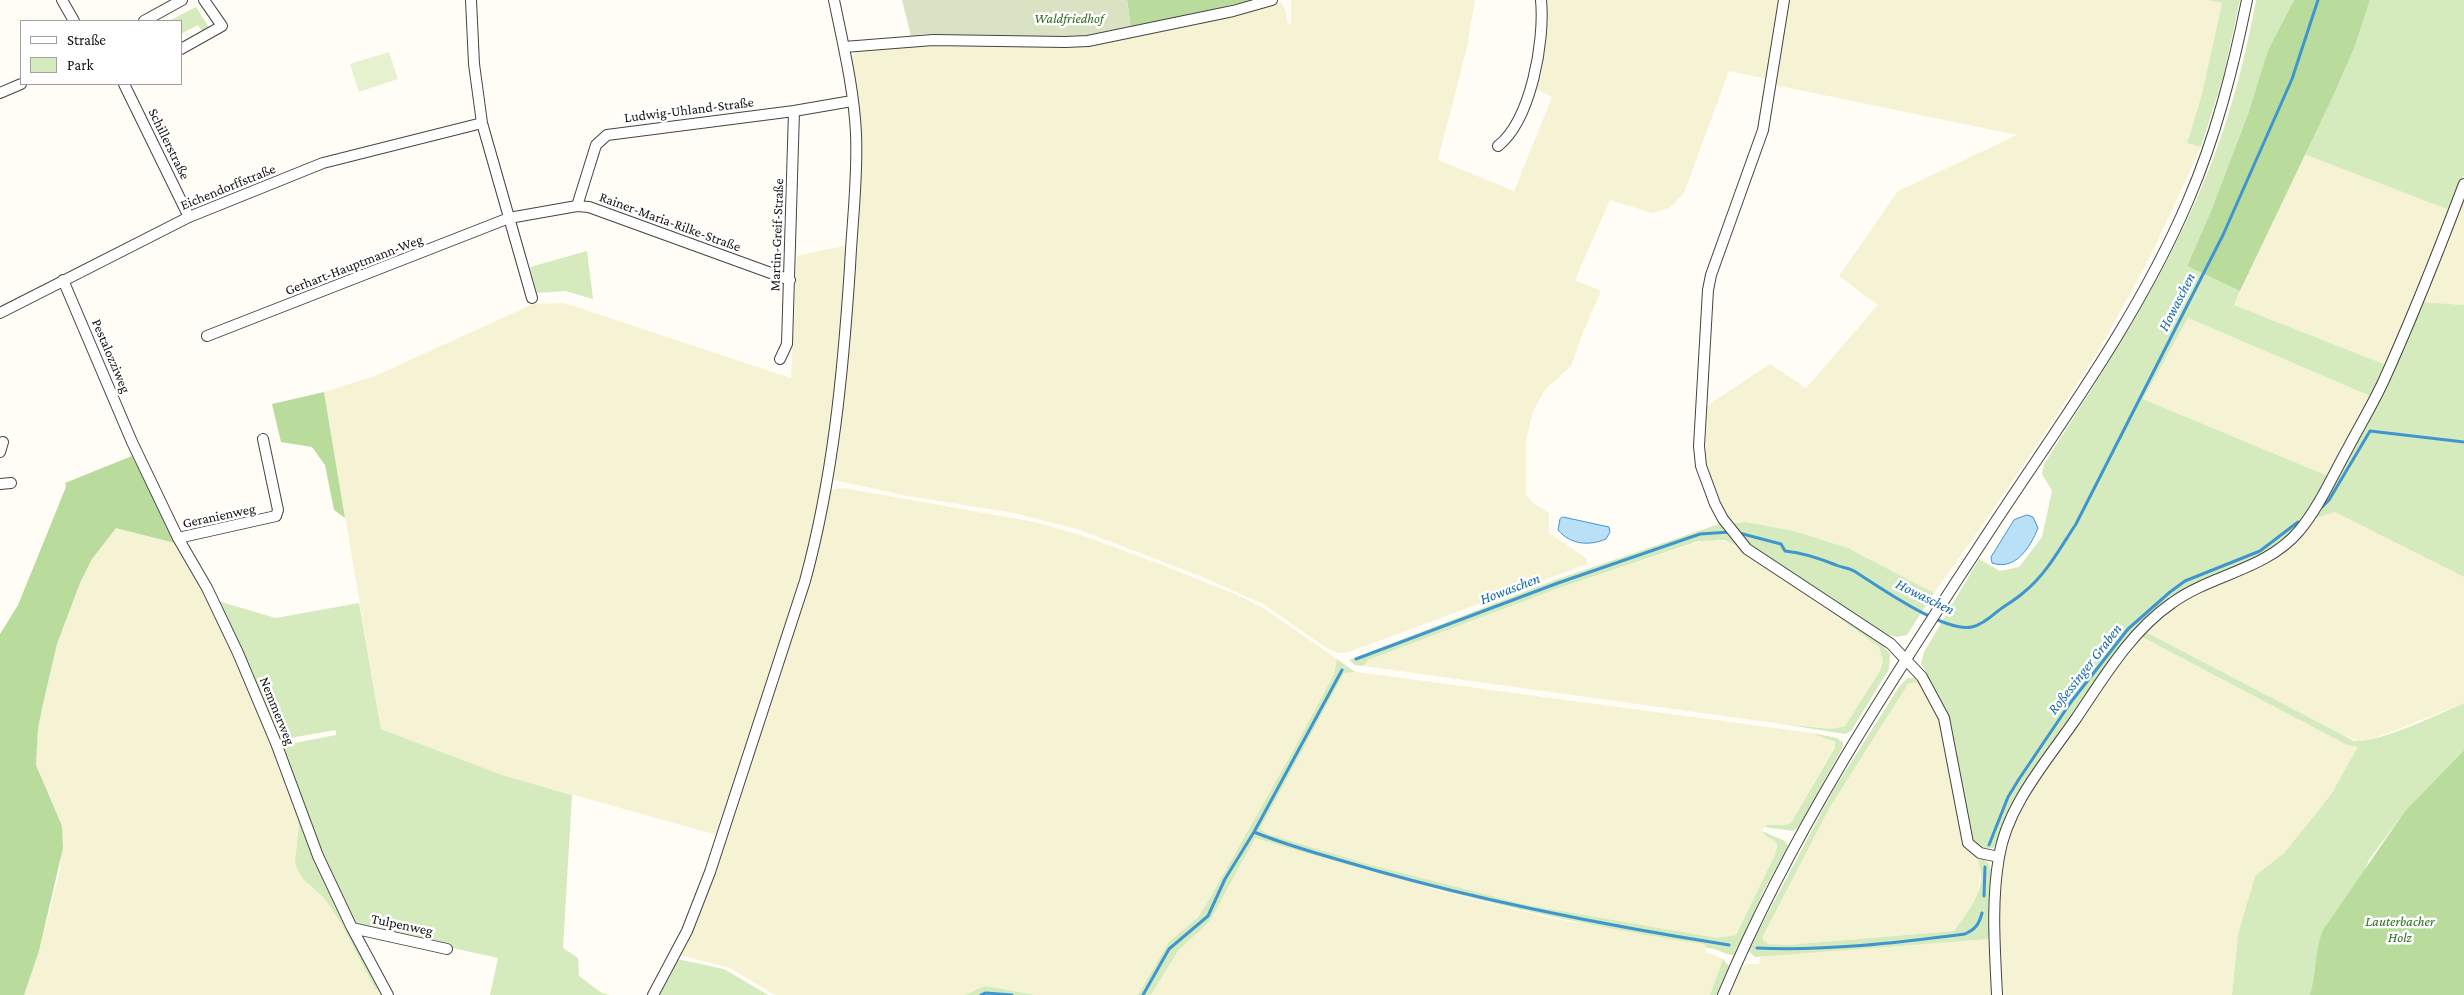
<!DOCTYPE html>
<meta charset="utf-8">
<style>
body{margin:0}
#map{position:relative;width:2464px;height:995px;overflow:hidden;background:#fffdf5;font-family:"Crimson Pro",serif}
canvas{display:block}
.legend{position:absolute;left:20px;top:20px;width:162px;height:65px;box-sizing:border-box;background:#fff;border:1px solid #a0a0a0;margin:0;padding:6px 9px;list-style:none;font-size:15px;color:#111}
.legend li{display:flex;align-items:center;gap:10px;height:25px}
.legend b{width:25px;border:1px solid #a0a0a0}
</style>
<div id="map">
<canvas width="2464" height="995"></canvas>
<ul class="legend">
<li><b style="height:6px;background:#fff"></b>Straße</li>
<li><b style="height:14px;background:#d5ebbd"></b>Park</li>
</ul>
</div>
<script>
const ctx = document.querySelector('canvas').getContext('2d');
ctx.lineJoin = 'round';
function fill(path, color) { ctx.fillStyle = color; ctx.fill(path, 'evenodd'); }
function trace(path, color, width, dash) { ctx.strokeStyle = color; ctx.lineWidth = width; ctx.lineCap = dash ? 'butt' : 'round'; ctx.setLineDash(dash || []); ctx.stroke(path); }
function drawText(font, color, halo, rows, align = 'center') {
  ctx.font = font + ' "Crimson Pro",serif'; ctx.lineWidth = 5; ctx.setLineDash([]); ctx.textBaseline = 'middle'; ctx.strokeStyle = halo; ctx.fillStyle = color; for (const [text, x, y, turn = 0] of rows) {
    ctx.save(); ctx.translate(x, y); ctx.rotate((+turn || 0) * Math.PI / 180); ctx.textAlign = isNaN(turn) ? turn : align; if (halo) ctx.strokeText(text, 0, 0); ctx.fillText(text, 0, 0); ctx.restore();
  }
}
fill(new Path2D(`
 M1291 0H1475L1467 47 1438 160 1514 191 1552 97 1534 88 1544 0H1780L1767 79 1729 71 1684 193 1670 208 1652 213 1610 200 1575 280 1601 291 1584 330 1571 366 1545 390 1533 411 1526 441V494L1533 503 1549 513V533L1586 558 1587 564 1346 653H1339L1328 649 1263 604 1205 578 1080 530 1014 513 908 496 834 480 832 475 855 244 850 61 853 54 862 50 924 44 1103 41 1134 37 1206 21 1281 2 1286 12 1288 25 1291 24Z
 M1789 0H2207L2222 3 2202 94 2187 143 2201 147 2150 257 2099 350 2045 433 1988 517 1934 593 1848 548 1794 531 1746 522 1733 523 1717 499 1706 464 1705 407 1770 364 1806 388 1878 305 1839 276 1898 191 2017 135 1775 85Z
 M2304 154 2449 210 2386 365 2234 305Z
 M2464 197V305L2422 302Z
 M847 245 835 394 818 517 796 595 717 835 502 775 381 729 324 392 375 376 533 304 564 303 791 378 797 256Z
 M2188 318 2370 396 2328 476 2143 399Z
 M843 488 1035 522 1084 536 1165 566 1242 597 1263 608 1337 659 1334 674 1294 749 1206 905 1138 995H1036L985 986 964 995H775L730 968 680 955 817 548 830 493 833 489Z
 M2335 512 2464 577V703L2386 734 2361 742 2344 736 2146 632 2183 602 2206 589 2257 569 2276 557 2301 537 2314 519Z
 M116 527 175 543 202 588 234 654 295 806 299 825 295 862 303 879 324 898 341 923 375 989H379L382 995H24L39 951 60 871 62 826 36 765 38 729 43 704 57 644 80 583 92 559Z
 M1708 539 1733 543 1879 647 1883 661 1880 671 1845 726 1831 729 1782 724 1363 666 1368 660 1559 588Z
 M2142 637 2347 745 2359 747 2357 752 2332 793 2284 853 2255 876 2238 934 2232 995H2003L1999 900 2005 852 2014 825 2032 790 2115 671Z
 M1350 671 1812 733 1828 739 1836 744 1791 823 1784 825H1767L1764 827 1762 831 1764 834 1777 842 1779 847 1776 855 1736 935 1717 938 1527 905 1364 863 1268 834 1260 829 1344 673Z
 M1915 682 1926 689 1941 725 1963 840 1968 849 1981 858 1978 897 1954 931 1787 945 1768 944 1763 941V936L1830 807 1908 683Z
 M1255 838 1448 893 1551 918 1704 944 1706 952 1723 959 1710 995H1151L1178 951 1210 921Z
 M1990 939 1993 995H1730L1741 968 1747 964H1759L1760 957 1763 955Z`), '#f6f3d4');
fill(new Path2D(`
 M2207 0H2240L2223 78 2201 147 2187 143 2202 94 2222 3Z
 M2256 0H2294L2268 50 2248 114 2211 211 2187 266 2240 291 2234 305 2386 365 2370 396 2188 318 2143 399 2328 476 2311 508 2292 533 2254 560 2191 587 2121 647 1999 843 1993 848 1981 849 1972 839 1941 703 1921 663 1924 652 1979 559 2000 571 2019 567 2042 537 2052 491 2042 474 2044 464C2112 358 2184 249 2224 128 2238 86 2248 43 2256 0Z
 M2370 0H2464V175L2449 210 2304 154 2355 46Z
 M196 7 210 29 203 33 198 25 181 34V21H169Z
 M587 251 593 299 565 291 537 293 530 267Z
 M2422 302 2464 305V577L2335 512 2314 519Z
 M1746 522 1794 531 1848 548 1934 593 1907 635 1897 637 1886 634 1772 561 1747 543 1733 523Z
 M1719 524 1723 526 1738 546 1724 540 1699 541 1559 588 1368 660 1363 666 1355 665 1349 660 1555 580Z
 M1812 598 1879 641 1890 654 1889 669 1851 731 1845 734 1782 724 1831 729 1845 726 1880 671 1883 661 1879 647Z
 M218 601 276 618 359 603 381 729 502 775 572 795 563 948 578 958 579 976 602 993 610 995H490L498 958 354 926 330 876 281 747 284 745 336 735V730L278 740Z
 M2146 632 2354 741C2379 743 2439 714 2464 703V750L2405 811 2369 860 2310 995H2232L2238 934 2255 876 2284 853 2313 817 2332 793 2358 747 2347 745 2142 637Z
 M1337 659 1355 672 1344 673 1260 829 1268 834 1364 863 1527 905 1717 938 1736 935 1775 855C1782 836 1770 843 1762 831L1785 841 1788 846 1765 888 1736 952 1734 955C1724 955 1716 947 1706 948L1704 944C1550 922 1404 882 1255 838L1210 921 1178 951 1151 995H1138L1169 942 1197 918 1206 905 1294 749 1334 674Z
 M1907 678H1914L1926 689 1915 682 1908 684 1830 807 1763 936V940L1768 944 1787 945 1954 931C1968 911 1989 888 1978 862L1981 858 1989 863C1996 883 1986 915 1990 939L1755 957 1749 951 1752 943 1834 789 1899 687Z
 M1812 733 1837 738 1843 742V747L1798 828 1793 831 1764 827 1767 825H1784L1791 823 1835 747V742Z
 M295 806 343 920 379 989H375L341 923 324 898 303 879 297 869 295 862 299 825Z
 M677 959 724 969 768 995H656Z
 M1723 959 1729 966 1717 995H1710Z
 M985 986 1036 995H964Z`), '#d5ebbd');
fill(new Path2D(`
 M1127 0H1252L1131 29Z
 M2294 0H2370L2355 46 2332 98 2240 291 2187 266 2211 211 2248 114 2268 50Z
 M324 392 345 518 334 510 325 465 312 447 281 442 272 404Z
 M132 456 175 543 116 528 92 559 80 583 57 644 43 704 38 729 36 765 62 826 63 848 39 951 24 995H0V634L18 605 66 487 65 483Z
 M2464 750V995H2310C2317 973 2314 952 2323 930L2405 811Z`), '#b9dc9c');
fill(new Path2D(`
 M902 0H1127L1131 29C1063 45 993 37 924 34L911 36Z`), '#d9e3c4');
fill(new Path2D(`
 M389 52 398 79 359 92 350 64Z`), '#e6f2cf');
const water = new Path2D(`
 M2027 515 2033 517 2038 528C2030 548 2015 571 1992 563L1991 557 2014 520Z
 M1563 517 1609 527 1610 532 1606 539C1589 546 1571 545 1558 530L1560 519Z`);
fill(water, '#b9e0f7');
trace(water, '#3f96cf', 1);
trace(new Path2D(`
 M2322 507 2329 500 2370 431 2464 442
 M1739 533 1781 544 1785 551C1804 553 1819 558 1836 565 1842 568 1848 567 1854 571 1878 586 1944 633 1972 627 1982 625 1991 617 1998 611 2006 605 2015 600 2023 593 2046 575 2060 548 2076 524L2223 235 2292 79 2318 0
 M1356 659 1558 583 1700 534 1730 532
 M1254 832C1293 848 1334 858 1374 870 1490 903 1609 926 1729 945
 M1989 845 2008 797 2019 779 2071 702 2128 629 2170 592 2185 581 2260 551 2298 522
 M1984 896 1985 867
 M1757 948C1826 951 1896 943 1965 934 1976 929 1979 924 1982 913
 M981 995 986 993 1012 995
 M1143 995 1169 949 1208 916 1225 879 1254 832 1342 670`), '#3f96cf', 3);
const minor = new Path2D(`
 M62 0 74 21
 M471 0 474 64 482 123 532 298
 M1784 0 1763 130 1711 275 1708 290 1699 446 1701 466 1715 504 1723 519 1747 549 1891 644 1922 677 1944 718 1968 843 1980 853 1999 857
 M144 21 182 0
 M844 47 933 40 1065 42 1088 41 1233 11 1272 0
 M181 49 222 26 204 0
 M124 84 189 217
 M0 93 21 84
 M1498 146C1531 120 1545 41 1541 0
 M577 206 596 145 607 135 794 111 852 101
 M63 280 132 442 178 538 207 588 238 653 276 743 318 856 352 928 388 995
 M0 313 189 217 323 163 482 123
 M207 336 509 218 577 206 589 207 790 280
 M780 359 787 344 794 111
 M0 452 3 442
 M0 484 11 483
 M178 538 276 516 278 510 263 439
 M352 928 447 949
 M653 995 687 931 710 872 805 581C833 478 843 373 850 267 852 223 858 178 856 134 854 89 843 44 834 0
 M1723 995C1793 828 1893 678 1992 527 2061 422 2138 318 2188 201 2216 136 2233 69 2247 0
 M1997 995C1995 950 1991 902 1999 857 2007 806 2046 762 2075 720 2103 679 2130 632 2172 603 2212 574 2266 570 2299 531 2319 507 2332 477 2347 450 2359 427 2373 404 2384 380 2413 316 2439 250 2464 184`);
trace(minor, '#444', 12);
trace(minor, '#fff', 10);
drawText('italic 14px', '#2f6b1f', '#fff', [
 ["Waldfriedhof",1069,19],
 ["Lauterbacher",2400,922],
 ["Holz",2400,938]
]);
drawText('14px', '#111', '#fff', [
 ["Ludwig-Uhland-Straße",689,110,-7],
 ["Schillerstraße",169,144,64],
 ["Eichendorffstraße",228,187,-22],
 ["Rainer-Maria-Rilke-Straße",670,222,20],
 ["Martin-Greif-Straße",777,235,-88],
 ["Gerhart-Hauptmann-Weg",354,265,-21],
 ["Pestalozziweg",111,356,67],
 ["Geranienweg",219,516,-12],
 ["Nemmerweg",277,711,68],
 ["Tulpenweg",402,925,12]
]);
drawText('italic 15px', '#1768a6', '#fff', [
 ["Howaschen",2177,302,-63],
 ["Howaschen",1510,589,-21],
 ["Howaschen",1925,597,26],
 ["Roßessinger Graben",2085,669,-52]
]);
</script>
